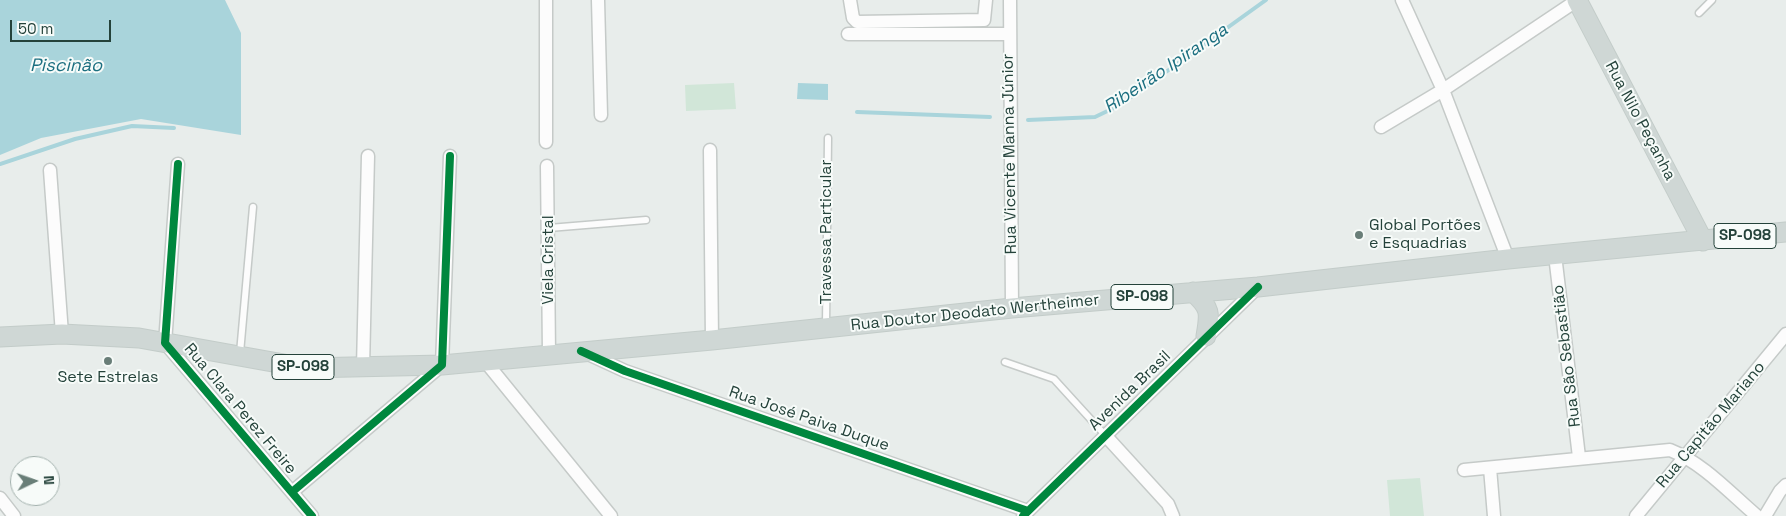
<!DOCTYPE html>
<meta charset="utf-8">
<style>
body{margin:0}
#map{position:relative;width:1786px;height:516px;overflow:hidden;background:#e8edeb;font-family:"Space Grotesk",sans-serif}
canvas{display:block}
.north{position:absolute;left:10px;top:456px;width:50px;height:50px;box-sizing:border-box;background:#f7fbf9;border:1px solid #a3b1ad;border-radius:50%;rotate:87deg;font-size:14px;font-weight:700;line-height:20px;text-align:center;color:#24423a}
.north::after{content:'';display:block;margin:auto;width:18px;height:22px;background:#697e78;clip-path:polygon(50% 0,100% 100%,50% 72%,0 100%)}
.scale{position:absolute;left:10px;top:20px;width:101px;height:22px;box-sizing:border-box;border:2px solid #24423a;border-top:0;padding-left:6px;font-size:15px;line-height:18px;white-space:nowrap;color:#24423a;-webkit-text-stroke:4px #f7fbf9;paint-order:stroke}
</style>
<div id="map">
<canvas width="1786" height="516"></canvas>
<div class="north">N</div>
<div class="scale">50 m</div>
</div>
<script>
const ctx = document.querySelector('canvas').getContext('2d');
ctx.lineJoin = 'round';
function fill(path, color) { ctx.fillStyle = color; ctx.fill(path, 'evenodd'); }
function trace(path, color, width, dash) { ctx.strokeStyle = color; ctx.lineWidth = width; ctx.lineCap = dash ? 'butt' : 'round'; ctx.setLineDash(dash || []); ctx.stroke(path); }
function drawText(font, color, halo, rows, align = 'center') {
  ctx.font = font + ' "Space Grotesk",sans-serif'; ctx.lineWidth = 4; ctx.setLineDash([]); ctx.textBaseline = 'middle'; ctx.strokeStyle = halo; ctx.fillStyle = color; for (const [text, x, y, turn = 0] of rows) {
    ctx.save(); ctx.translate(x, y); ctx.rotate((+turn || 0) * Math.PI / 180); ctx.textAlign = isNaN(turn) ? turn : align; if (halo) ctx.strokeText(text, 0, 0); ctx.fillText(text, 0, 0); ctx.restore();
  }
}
fill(new Path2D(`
 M734 83 736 109 686 111 685 85Z
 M1420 478 1424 516H1390L1387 480Z`), '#d1e6d8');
fill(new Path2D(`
 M0 0H225L241 33V135L141 119 41 138 0 155Z
 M798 83 828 84V100L797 99Z`), '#a9d4db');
trace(new Path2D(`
 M857 112 990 117
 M1028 120 1095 117 1120 105 1266 0
 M0 164 75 139 132 126 174 128`), '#a9d4db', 4);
const lane = new Path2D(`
 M1699 13 1712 0
 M549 228 646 220
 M826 326 828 138
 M240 353 253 207
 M1005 362 1054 379 1105 435`);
const street = new Path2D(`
 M598 0 601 115
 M850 0 853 18 857 22 984 20 986 0
 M1010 0 1012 308
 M1402 0 1443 90 1508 259
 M848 34H1009
 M1381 127 1443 90 1576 1
 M546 142V0
 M710 150 712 340
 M178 164 165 343 312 516
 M547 166 549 354
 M50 170 62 334
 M1555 255 1579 457
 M586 353 625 371 1028 511
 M485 361 611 516
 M363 367 368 156
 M1105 435 1168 504 1173 516
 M1490 468 1494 516
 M1464 470 1670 450C1703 463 1730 493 1757 516
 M292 492 442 365 450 156
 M0 498 14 516
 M1023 516 1258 287
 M1636 516 1786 334
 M1765 516 1780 491 1786 485`);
const primary = new Path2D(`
 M1577 0 1703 241
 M1193 292C1211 308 1210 313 1206 336
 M0 337 62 334 139 338 306 368 442 365 712 340 1012 308 1258 287 1508 259 1786 232`);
trace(lane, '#c5cac8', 9);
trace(street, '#c5cac8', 15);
trace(primary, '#c3ccc9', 21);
trace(lane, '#fcfcfc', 6);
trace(street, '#fcfcfc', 12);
trace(primary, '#cfd7d5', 19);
trace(new Path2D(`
 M178 164 165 343 312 516
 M581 351 625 371 1028 511
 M292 492 442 365 450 156
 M1023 516 1258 287`), '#00873e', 8);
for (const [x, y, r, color] of [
 [1359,235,5,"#697e78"],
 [108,361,5,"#697e78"]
]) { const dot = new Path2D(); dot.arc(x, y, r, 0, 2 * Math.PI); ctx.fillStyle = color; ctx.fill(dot); trace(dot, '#f7fbf9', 2); }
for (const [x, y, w] of [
 [1745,236,62],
 [1142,297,62],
 [303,367,62]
]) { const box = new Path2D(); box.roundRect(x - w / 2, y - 12.5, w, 25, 4); ctx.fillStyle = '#f7fbf9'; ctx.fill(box); trace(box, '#24423a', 1); }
drawText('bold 15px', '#24423a', null, [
 ["SP-098",1745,236],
 ["SP-098",1142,297],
 ["SP-098",303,367]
]);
drawText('16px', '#24423a', '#f7fbf9', [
 ["Rua Nilo Peçanha",1640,121,62],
 ["Rua Vicente Manna Júnior",1010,154,-91],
 ["Travessa Particular",827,232,-90],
 ["Viela Cristal",549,260,-90],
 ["Rua Doutor Deodato Wertheimer",975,313,-6],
 ["Rua São Sebastião",1567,356,-97],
 ["Avenida Brasil",1130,391,-44],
 ["Rua Clara Perez Freire",240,409,50],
 ["Rua José Paiva Duque",809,419,19],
 ["Rua Capitão Mariano",1711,425,-50]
]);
drawText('16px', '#24423a', '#f7fbf9', [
 ["Global Portões",1369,226],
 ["e Esquadrias",1369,244],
 ["Sete Estrelas",108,378,"center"]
], 'left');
drawText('italic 18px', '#1c6f80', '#f7fbf9', [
 ["Piscinão",66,66],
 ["Ribeirão Ipiranga",1166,69,-34]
]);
</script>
